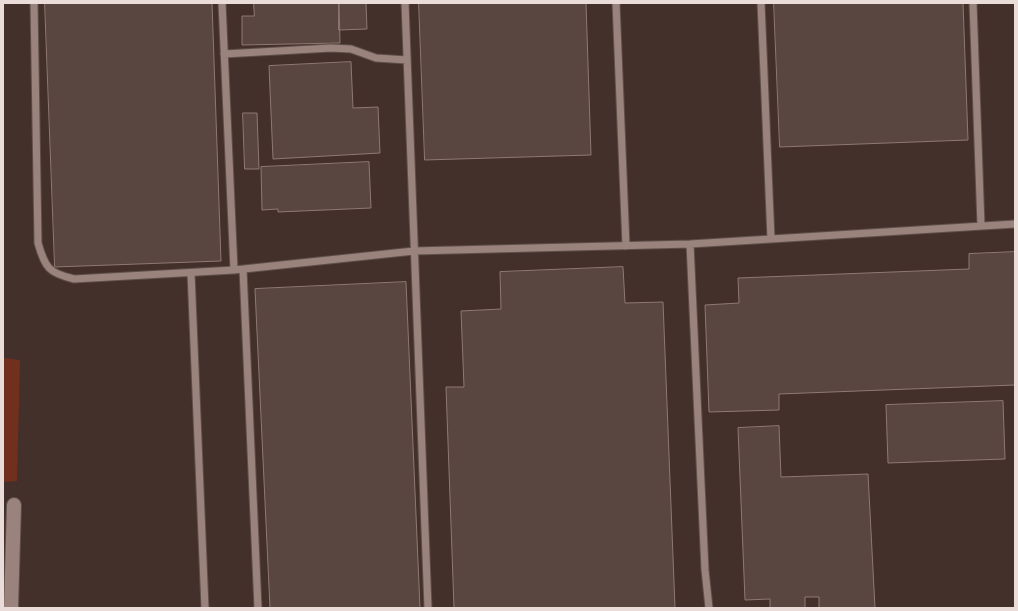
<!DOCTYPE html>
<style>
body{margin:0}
#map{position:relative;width:1018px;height:611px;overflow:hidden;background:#43302b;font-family:Cabin,sans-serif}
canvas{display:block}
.frame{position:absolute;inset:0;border:4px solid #eaddd9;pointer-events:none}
</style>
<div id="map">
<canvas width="1018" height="611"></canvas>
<div class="frame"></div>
</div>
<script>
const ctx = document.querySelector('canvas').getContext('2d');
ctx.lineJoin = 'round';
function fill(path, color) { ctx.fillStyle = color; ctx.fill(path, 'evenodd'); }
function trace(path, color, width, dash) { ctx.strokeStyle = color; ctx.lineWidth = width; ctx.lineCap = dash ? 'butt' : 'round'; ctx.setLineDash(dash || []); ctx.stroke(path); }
fill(new Path2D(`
 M3 358 20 360 17 481 3 482Z`), '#712f1e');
const building = new Path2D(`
 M45 3H212L221 261 55 267Z
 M254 3H339L340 43 242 45V16H254Z
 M339 3H366L367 29 339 30Z
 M419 3H586L591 155 425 160Z
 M774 3H963L968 140 780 147Z
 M351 62 353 108 378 107 380 153 273 159 269 66Z
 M243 113H257L259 169H245Z
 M369 162 371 208 278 212V209L262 210 261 167Z
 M1015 252V385L779 394V410L709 412 705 305 739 303 738 278 969 269V254Z
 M623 267 625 303 663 302 675 608H454L446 387H464L461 311 501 309 500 272Z
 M406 282 420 608H270L255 289Z
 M1003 401 1005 459 888 463 886 405Z
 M779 426 781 477 868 474 875 608H819V597H805V608H770V599L745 600 738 428Z`);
fill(building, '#5a4640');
trace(building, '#8f7972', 1);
const lane = new Path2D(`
 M34 3 38 243C45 268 49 273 74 279L234 270 414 251 690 244 1015 224
 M222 3 234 270
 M405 3 428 608
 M616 3 626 246
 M761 3 771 239
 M973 3 981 226
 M224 54 331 48 351 49 376 58 407 60
 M690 244 705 570 709 608
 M243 269 258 608
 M191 273 205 608`);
const street = new Path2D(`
 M11 608 14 505`);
trace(lane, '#5f4f4a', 9);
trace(street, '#5f4f4a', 16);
trace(lane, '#9a837d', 7);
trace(street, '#9a837d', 14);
</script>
